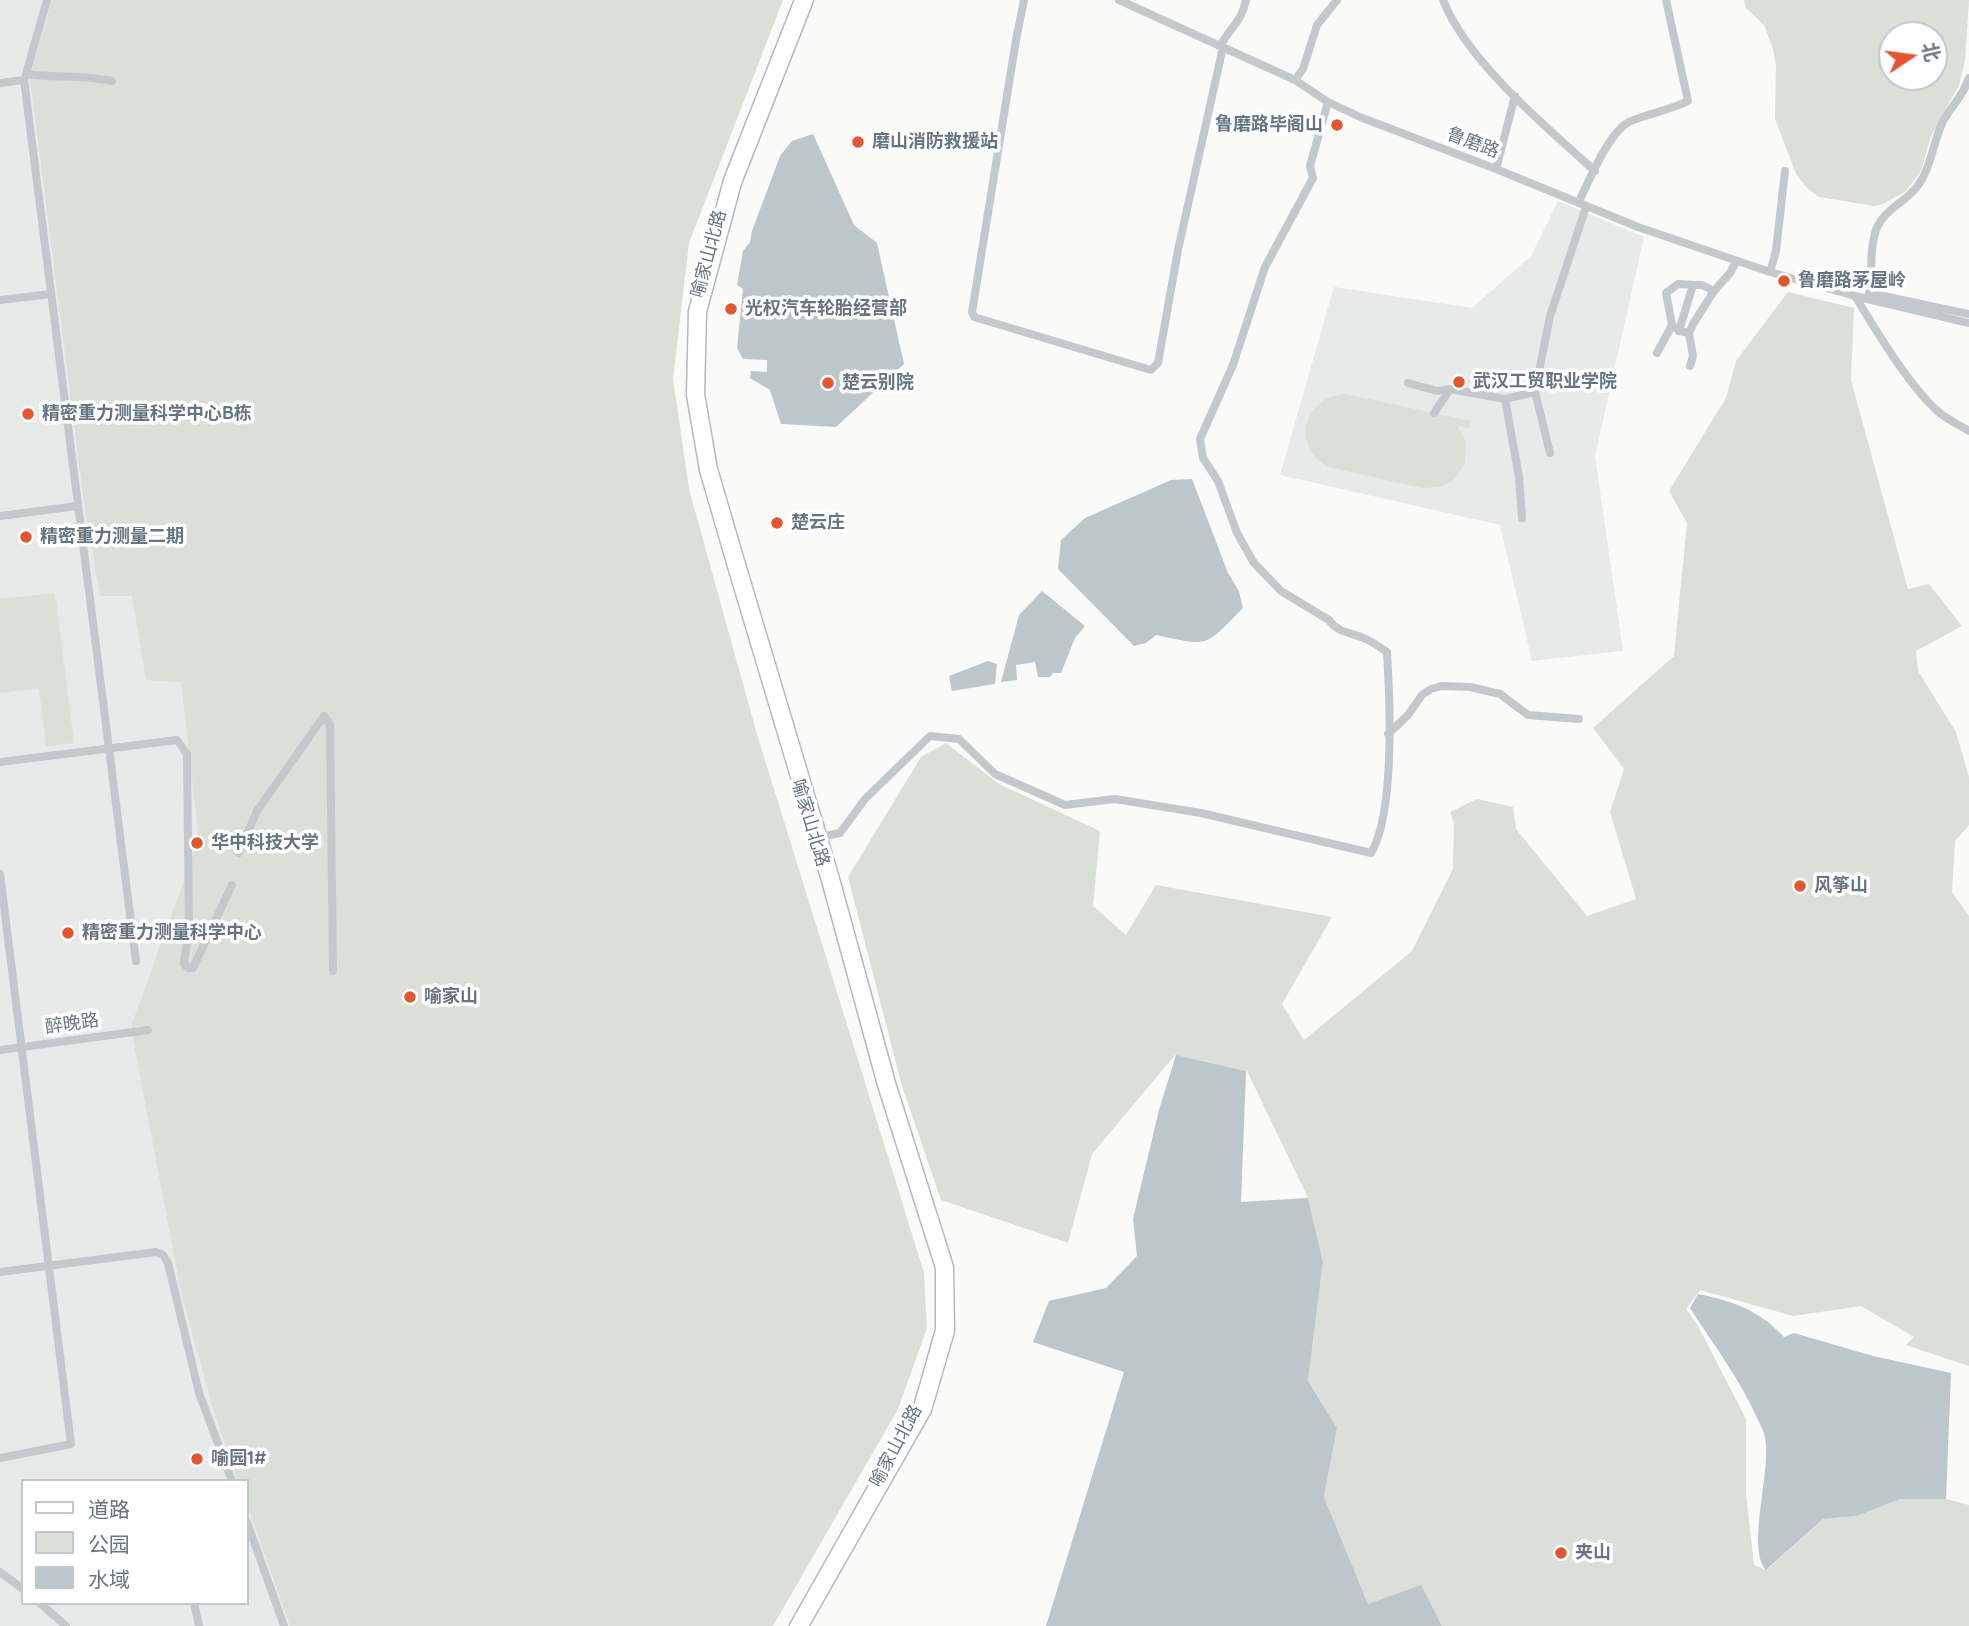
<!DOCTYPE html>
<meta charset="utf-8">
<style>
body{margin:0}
#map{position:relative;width:1969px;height:1626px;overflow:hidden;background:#fafaf8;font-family:Quicksand,"Noto Sans SC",sans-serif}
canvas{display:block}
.legend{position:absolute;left:21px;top:1479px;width:228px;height:126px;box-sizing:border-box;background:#fff;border:2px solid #c1c8cd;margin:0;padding:9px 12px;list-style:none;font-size:21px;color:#657683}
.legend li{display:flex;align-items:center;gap:14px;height:35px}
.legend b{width:35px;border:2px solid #c1c8cd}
.north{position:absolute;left:1878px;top:21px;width:70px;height:70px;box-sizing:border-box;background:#fff;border:2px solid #c1c8cd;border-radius:50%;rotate:77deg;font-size:19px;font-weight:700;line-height:28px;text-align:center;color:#657683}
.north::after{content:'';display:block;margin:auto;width:24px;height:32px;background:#e4572e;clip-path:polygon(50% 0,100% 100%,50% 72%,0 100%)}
</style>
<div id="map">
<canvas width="1969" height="1626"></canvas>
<ul class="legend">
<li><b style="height:9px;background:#fff"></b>道路</li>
<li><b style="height:19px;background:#dadfd7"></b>公园</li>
<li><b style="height:19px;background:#bbc7cb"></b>水域</li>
</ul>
<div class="north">北</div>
</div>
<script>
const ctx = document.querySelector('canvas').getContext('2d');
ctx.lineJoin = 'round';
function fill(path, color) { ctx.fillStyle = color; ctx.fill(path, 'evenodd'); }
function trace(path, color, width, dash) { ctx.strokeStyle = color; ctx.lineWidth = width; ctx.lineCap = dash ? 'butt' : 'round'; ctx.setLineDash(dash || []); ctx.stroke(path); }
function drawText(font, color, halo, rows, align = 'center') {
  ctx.font = font + ' Quicksand,"Noto Sans SC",sans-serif'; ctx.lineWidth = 7; ctx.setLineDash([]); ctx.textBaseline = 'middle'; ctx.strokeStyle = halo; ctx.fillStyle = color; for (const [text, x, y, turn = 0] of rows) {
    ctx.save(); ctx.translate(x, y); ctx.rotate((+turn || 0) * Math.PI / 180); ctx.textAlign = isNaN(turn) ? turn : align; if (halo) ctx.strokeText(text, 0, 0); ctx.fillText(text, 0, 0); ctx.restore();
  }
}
fill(new Path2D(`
 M0 0H416L477 1626H0ZM23 1481H247V1603H23Z
 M1558 201 1644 237 1595 456 1623 651 1532 661 1500 525 1280 475 1334 287 1472 308 1531 256Z`), '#e8e9e9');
fill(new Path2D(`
 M52 0H783L689 243 673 379 689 489 756 731 924 1273 927 1328 898 1409 773 1626H290L247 1504V1481H238L213 1409 181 1292 133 1039 132 1024 199 839 181 682 146 680 132 596H100L83 496 30 77Z
 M1744 0H1969L1965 61 1959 85 1931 136 1921 171 1906 191 1883 204 1874 206 1819 197 1807 188 1796 174 1775 119 1776 66 1773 49 1764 25 1746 8ZM1934 35V77H1892V35Z
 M1788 292 1854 308 1851 380 1908 589 1929 584 1962 626 1916 651 1918 671 1956 732 1969 777V825L1955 841 1952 892 1969 916V1366L1906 1345 1914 1337 1861 1306 1793 1316 1700 1290 1686 1309 1697 1324 1746 1419V1494L1754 1565 1767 1570 1823 1519 1857 1516 1900 1499H1946L1969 1505V1626H1442L1421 1586 1368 1604 1324 1497 1337 1428 1308 1381 1323 1262 1308 1198 1247 1071 1175 1055 1092 1154 1068 1243 941 1200 902 1086 848 877 921 757 946 743 999 784 1100 831 1093 906 1126 935 1156 885 1332 917 1282 1004 1304 1040 1412 951 1453 869 1454 823 1450 812 1477 799 1513 807 1516 829 1587 916 1636 899 1610 812 1624 769 1593 728 1674 656 1687 523 1669 491 1726 398 1736 361Z
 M1346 394 1470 421 1468 428 1458 426 1466 443 1465 464 1453 481 1441 487 1422 488 1328 467C1290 445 1304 396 1346 394Z
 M55 593 74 743 46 746 39 688 0 693V599Z`), '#dadfd7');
fill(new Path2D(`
 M813 134 854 225 877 243 904 364 836 427 781 424 770 390 750 378 751 371 767 372V360L743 359 737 348 743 289 737 285 743 251 750 242 752 231 780 156 792 141Z
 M1192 479 1228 573 1239 591 1243 608C1204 647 1211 647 1156 635L1146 643 1134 646 1058 569 1061 540 1085 518 1171 480Z
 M1042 591 1085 626 1075 638 1061 673H1053L1050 677H1038L1035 662 1016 665 1017 680 1001 682 1019 615Z
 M988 661 997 664 995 684 952 691 949 676Z
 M1176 1055 1246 1071 1241 1202 1308 1198 1323 1262 1308 1381 1337 1428 1324 1497 1368 1604 1421 1585 1442 1626H1046L1124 1372 1033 1342 1049 1301 1106 1288 1137 1256 1133 1219 1159 1110Z
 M1698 1294C1733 1301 1759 1310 1784 1337L1794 1333 1873 1356 1951 1373 1946 1499H1900L1857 1516 1823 1519 1766 1570C1746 1548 1772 1469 1765 1438 1764 1431 1760 1424 1757 1418 1740 1379 1713 1344 1690 1308Z`), '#bbc7cb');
const major = new Path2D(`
 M795 1626 919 1407 941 1330V1268L883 1085 826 877 732 563 705 470 692 395 694 311 729 180 800 0
 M803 1626 926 1410 949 1331 948 1267 890 1083 833 875 739 561 712 469 699 394 701 312 736 183 808 0`);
trace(major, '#b5babe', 13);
trace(new Path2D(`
 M1024 0 1016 40 972 312 974 317 1151 370 1158 363 1178 250 1223 47
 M1119 0 1295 80 1328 102 1360 117 1496 169 1638 227 1770 272 1855 296 1969 323
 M1443 0C1467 61 1546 127 1595 171
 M1220 46C1230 28 1242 21 1246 0
 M26 74C55 78 84 75 112 81
 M26 74 47 0
 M24 80 136 961
 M1295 80 1303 69 1317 25 1337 0
 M0 83 24 80 26 76
 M1496 169 1515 96
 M1578 203C1589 182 1609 130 1631 121 1650 113 1670 110 1688 101L1666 0
 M1770 272 1776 251 1785 171
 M1869 293 1969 314
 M1855 296C1875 329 1912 391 1941 414 1950 421 1960 425 1969 431
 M0 300 51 294
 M1871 300C1872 278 1869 251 1876 230 1884 209 1903 204 1916 188 1930 170 1932 149 1940 128 1947 109 1963 98 1969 78
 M1679 331 1672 325 1666 293 1678 284 1693 285
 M1689 333 1679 331 1693 285H1702L1714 291
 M1657 353 1672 325
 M1690 366 1693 356 1689 333 1693 324 1714 291 1730 273 1736 262
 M1408 383 1437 391 1450 389
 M1434 413 1450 389 1505 399
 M1550 453 1535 392 1550 316 1586 207
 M0 516 77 506
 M1522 518 1519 477 1505 399 1535 392
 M1388 734 1408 715 1422 695 1431 689 1442 686 1470 687 1500 694 1528 715 1579 719
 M0 762 177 740 187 754 189 927 184 964 188 968H193L232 885
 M821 837 840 833 865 799 930 736 959 739 995 774 1065 805 1115 799 1201 813 1371 853C1395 814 1390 700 1387 652 1380 647 1370 640 1361 637 1348 632 1337 632 1329 620L1281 591 1254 563 1237 533 1218 481 1203 458 1200 439 1233 365 1265 267 1313 178 1310 166 1328 102
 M239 853 257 811 324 716 330 724 333 971
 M0 874 71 1444 0 1458
 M0 1050 148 1030
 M0 1272 156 1252 163 1255 168 1263 199 1393 232 1481
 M247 1522 284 1626
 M0 1572 23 1589
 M40 1603 66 1626
 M194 1603 199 1626`), '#c3c8cc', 8);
trace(major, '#fff', 10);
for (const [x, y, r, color] of [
 [1337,125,7,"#e4572e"],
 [858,142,7,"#e4572e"],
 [1784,281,7,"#e4572e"],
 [731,309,7,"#e4572e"],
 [1459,382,7,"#e4572e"],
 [828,383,7,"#e4572e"],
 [28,414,7,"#e4572e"],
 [777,523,7,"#e4572e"],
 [26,537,7,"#e4572e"],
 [197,843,7,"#e4572e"],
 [1800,886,7,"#e4572e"],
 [68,933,7,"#e4572e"],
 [410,997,7,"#e4572e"],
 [197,1459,7,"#e4572e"],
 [1561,1553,7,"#e4572e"]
]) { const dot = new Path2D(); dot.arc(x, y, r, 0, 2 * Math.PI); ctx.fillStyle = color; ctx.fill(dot); trace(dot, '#fff', 2.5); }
drawText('bold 18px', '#657683', '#fff', [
 ["鲁磨路毕阁山",1323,125,"right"],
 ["磨山消防救援站",872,142],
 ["鲁磨路茅屋岭",1798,281],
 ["光权汽车轮胎经营部",745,309],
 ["武汉工贸职业学院",1473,382],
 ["楚云别院",842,383],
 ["精密重力测量科学中心B栋",42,414],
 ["楚云庄",791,523],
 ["精密重力测量二期",40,537],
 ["华中科技大学",211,843],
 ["风筝山",1814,886],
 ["精密重力测量科学中心",82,933],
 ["喻家山",424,997],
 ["喻园1#",211,1459],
 ["夹山",1575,1553]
], 'left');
drawText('18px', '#657683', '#fff', [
 ["鲁磨路",1473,143,21],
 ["喻家山北路",709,254,-75],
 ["喻家山北路",810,823,73],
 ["醉晚路",72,1024,-8],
 ["喻家山北路",896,1446,-62]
]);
</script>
